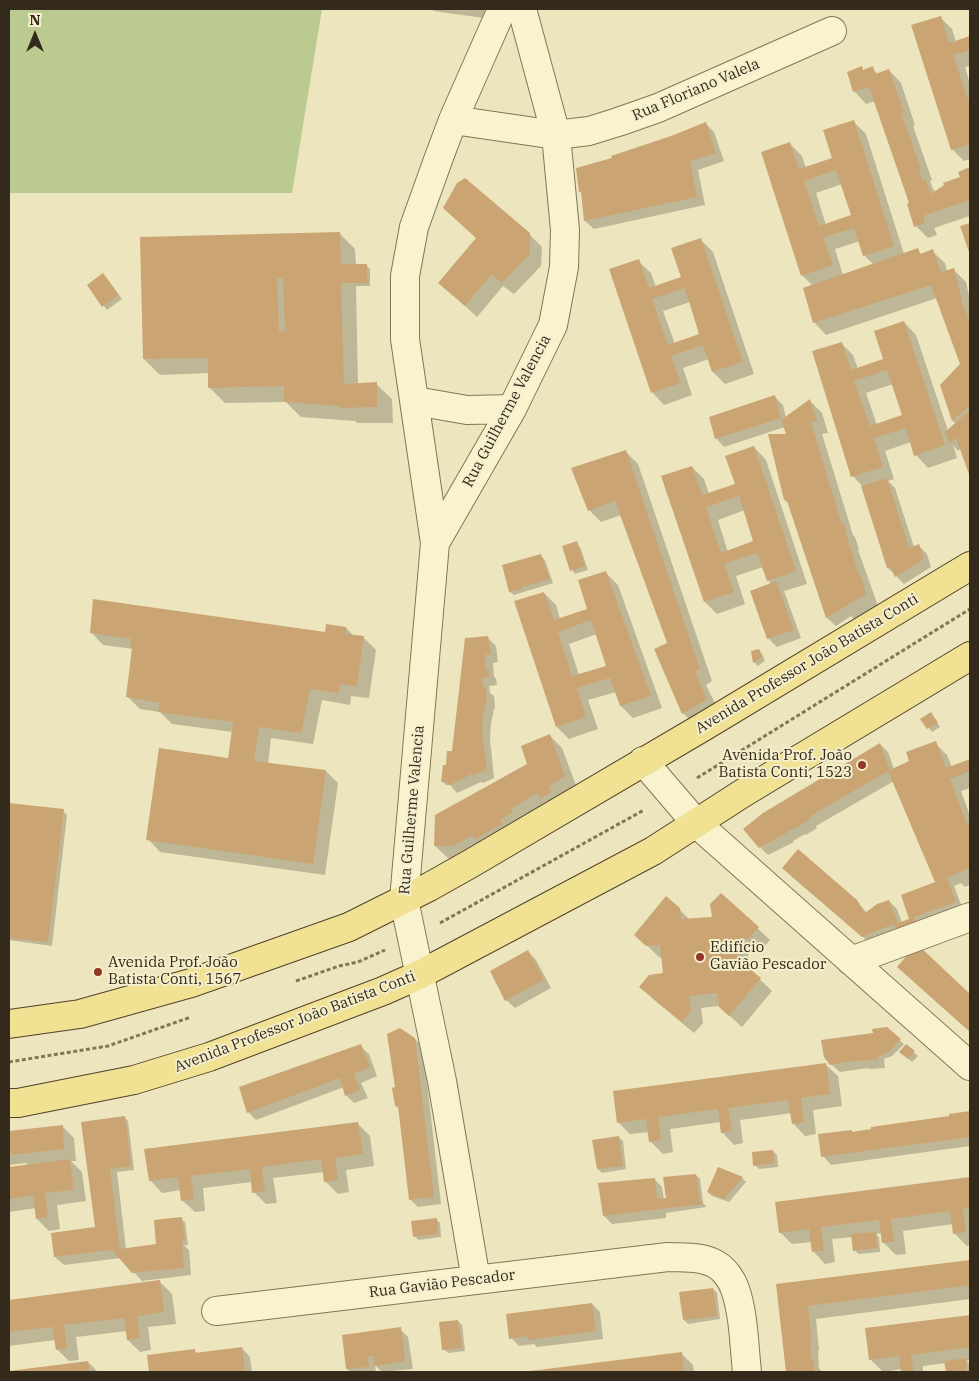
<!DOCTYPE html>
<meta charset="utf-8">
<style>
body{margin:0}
#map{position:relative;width:979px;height:1381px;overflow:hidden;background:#ede5bd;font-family:"IBM Plex Serif",serif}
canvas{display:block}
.frame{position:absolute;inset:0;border:10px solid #332a1b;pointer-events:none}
.north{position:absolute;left:10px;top:10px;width:50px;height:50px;-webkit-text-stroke:4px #f4eecc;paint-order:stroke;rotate:0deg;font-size:14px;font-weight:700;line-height:20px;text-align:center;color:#332a1b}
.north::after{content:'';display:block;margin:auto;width:18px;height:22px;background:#332a1b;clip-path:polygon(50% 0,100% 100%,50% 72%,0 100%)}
</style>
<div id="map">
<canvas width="979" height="1381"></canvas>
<div class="frame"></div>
<div class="north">N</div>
</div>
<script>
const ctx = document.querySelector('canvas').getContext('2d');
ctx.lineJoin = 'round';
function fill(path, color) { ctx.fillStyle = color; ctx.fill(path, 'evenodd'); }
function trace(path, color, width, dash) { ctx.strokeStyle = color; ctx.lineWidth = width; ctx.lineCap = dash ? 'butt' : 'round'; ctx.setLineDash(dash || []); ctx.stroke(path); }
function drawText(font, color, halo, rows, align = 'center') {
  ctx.font = font + ' "IBM Plex Serif",serif'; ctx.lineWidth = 4; ctx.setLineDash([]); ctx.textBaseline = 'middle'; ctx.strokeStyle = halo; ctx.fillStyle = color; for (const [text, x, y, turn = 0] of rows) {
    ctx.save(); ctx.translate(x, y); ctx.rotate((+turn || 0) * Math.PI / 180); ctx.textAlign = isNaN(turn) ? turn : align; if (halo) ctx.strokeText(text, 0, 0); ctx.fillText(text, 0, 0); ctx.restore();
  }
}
fill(new Path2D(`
 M9 9H322L292 193H9Z`), '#bbca91');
fill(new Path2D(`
 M432 9H485L483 18 434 11Z
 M940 17 952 29 956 42 970 37V66L965 67 970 84V159L964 161 952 149Z
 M861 68 864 71 872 68 878 74 889 70 901 83 915 125 913 126 932 180 930 181 933 189 936 192 962 178 960 172 970 169V216L934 228 937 235 928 238 916 226 910 204 875 101 866 104 854 91Z
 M854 122 866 134 904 254 918 250 922 255 932 251 945 263 947 271 954 270 966 282 970 300V474L961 449 958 451 953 445 957 458 928 468 916 455 911 442 885 451 894 479 888 481 895 488 914 547 919 546 927 554 931 567 904 584 888 568 863 487 853 476 841 343 853 355 858 369 885 360 904 322 916 335 948 431 956 424 953 421 941 385 963 369 937 298 826 335 814 322 813 286 802 275 790 144 802 156 806 168 834 159ZM842 184 853 216 826 225 816 193ZM860 241 864 255 874 265 843 275 835 249ZM893 384 903 416 877 425 866 393Z
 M706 124 714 132 724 161 698 170 705 205 594 229 585 221 583 194 580 191 613 159Z
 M340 234 355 249 356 265H366L370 269V286H356L358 385 376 384 392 399 393 423H357L355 421 301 417 286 402 225 403 209 387V373L160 375 144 359Z
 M529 234 542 247 541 266 514 294 503 286 477 317 440 283Z
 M701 240 713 252 754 374 725 384 713 372 709 359 683 368 692 395 664 405 652 392 638 261 651 273 656 287 683 278ZM690 302 701 335 675 344 663 311Z
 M107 279 122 299 107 310 88 286Z
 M775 397 783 405 786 418 810 401 822 413 828 433 822 434 853 535 855 537 859 549 858 550 878 606 855 620 851 616 836 626 827 618 789 504 785 500 787 435 785 427 724 447 716 438Z
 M754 447 766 460 807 584 784 591 801 638 777 647 768 638 771 584 768 580 763 567 736 576 745 604 717 614 705 602 692 467 704 479 709 494 736 485ZM745 510 755 542 728 552 718 520Z
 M626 452 638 464 712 681 706 685 719 711 695 725 683 713 669 644 621 515 601 522 589 510Z
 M576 543 580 547 588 570 575 574 572 570Z
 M541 556 545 560 553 583 514 595 510 592Z
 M606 573 618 585 662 708 633 718 621 706 616 692 588 700 598 729 569 739 557 727 544 593 556 605 560 619 589 610ZM597 634 607 667 579 675 569 644Z
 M346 628 354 636 364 638 376 650 369 698 351 696 350 705 322 700 313 744 271 738 268 764 326 771 338 783 325 875 160 852 148 839 229 759 233 732 172 724 160 712 140 709 127 696 134 649 103 645 91 632 326 634Z
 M487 637 496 646 498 662 493 663 494 676 496 679 497 685 489 686 490 693 494 696 495 709H494L491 724 490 739 494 778 483 783 481 782 457 793 450 785H446L442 781 453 753Z
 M759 650 762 654 765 661 758 666 754 662 752 652Z
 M931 714 940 727 932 732 922 719Z
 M550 736 562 748 577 788 466 858H448L435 846 529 764Z
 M935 743 947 755 952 767 970 760V788L961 791 970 816V885L965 887 961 883 954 886 963 910 871 944 791 876 856 901 867 913 889 901 897 909 902 923 911 920 936 883 894 781 816 826 817 828 806 835 805 834 793 841 794 842 768 855 760 847 880 744 888 752 894 769 908 762Z
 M9 804 63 811 67 815 52 946 9 940Z
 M721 894 770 940 760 951 748 952 750 970 772 991 742 1027 719 1006 701 1008 703 1023 694 1033 653 999 641 987 665 974 663 957 660 958 636 935 679 909 690 920 713 918Z
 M528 952 536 960 551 988 515 1008 506 1000Z
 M887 1029 904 1044 892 1056 884 1059 885 1068 869 1069 868 1068 840 1072 831 1064 872 1034Z
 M415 1039 423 1048 441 1204 418 1207 410 1199 399 1109 396 1106V1088Z
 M360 1046 369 1054 377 1076 361 1083 368 1098 354 1103 346 1095 344 1087 256 1120 248 1112Z
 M906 1046 918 1056 912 1062 905 1056Z
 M825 1064 838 1076 842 1106 813 1110 816 1134 805 1136 793 1123 792 1113 740 1120 743 1143 734 1145 722 1132 721 1122 670 1129 673 1152 663 1154 650 1141 649 1132 630 1134 618 1122Z
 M970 1112V1146L831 1165 823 1156 851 1131 853 1133 951 1117 950 1115Z
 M124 1117 128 1121 134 1170 117 1172 126 1249 158 1245 181 1219 185 1222 188 1245H184L189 1250 191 1275 142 1281 121 1258 64 1265 55 1257 96 1228 82 1123Z
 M358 1124 370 1136 374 1166 346 1170 349 1192 338 1194 326 1182 324 1172 273 1178 277 1203 266 1204 254 1192 252 1182 203 1188 205 1211 195 1212 182 1200 181 1190 162 1193 150 1180Z
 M62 1126 74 1138 76 1161H71L82 1172 86 1201 57 1205 60 1229 49 1231 37 1219 36 1208 9 1212V1168L27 1165V1163L9 1165V1132Z
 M619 1138 623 1141 626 1169 602 1173 598 1169Z
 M773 1151 777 1155 778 1167 759 1169 755 1165Z
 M718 1168 742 1178 746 1182 729 1202 712 1196 708 1192Z
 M696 1175 700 1179 703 1203 706 1206V1207L666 1213V1218L612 1224 604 1216 654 1179 662 1187 664 1200 667 1199Z
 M970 1178V1245L967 1246 954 1233 953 1224 903 1231 906 1254 896 1255 884 1243 882 1233 876 1234 879 1237 880 1252 858 1254 855 1250 853 1237 832 1239 835 1262 825 1264 813 1251 812 1242 792 1244 780 1232 776 1203Z
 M436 1219 440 1223 441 1237 418 1240 415 1236Z
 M970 1261V1299L816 1319 819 1350 818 1351 819 1368 822 1372H787L778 1285Z
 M160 1282 172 1294 176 1324 148 1327 151 1350 140 1352 128 1340 127 1331 76 1337 79 1360 69 1361 57 1349 55 1340 9 1346V1301Z
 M713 1289 717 1293 720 1319 688 1324 684 1320Z
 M592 1304 600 1312 603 1339 537 1347 534 1344 519 1346 511 1338Z
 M970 1316V1360L966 1361 969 1363 970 1372H947L946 1363 923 1366V1372H902V1369L883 1372 870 1359 867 1329Z
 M458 1321 462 1325 465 1351 448 1353 444 1349Z
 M400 1329 408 1337 413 1369 382 1372 375 1365 376 1372H351L347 1369 343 1336Z
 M242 1348 250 1357 252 1372H150L149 1356 194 1350 198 1354Z
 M681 1353 693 1365 694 1372H530Z
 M88 1362 98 1372H9Z`), '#0003');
fill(new Path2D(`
 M941 16 949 43 970 36V50L953 55 968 100 970 99V144L951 150 911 25Z
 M862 66 863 70 873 66 875 74 889 69 904 112 901 113 921 168 919 169 923 181 926 180 931 194 944 185 943 183 960 177 958 172 970 167V200L923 216 925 223 914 227 907 204 909 203 869 87 853 92 847 72Z
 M854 120 894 246 863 256 854 228 823 237 833 265 801 276 761 152 790 142 799 169 832 158 823 130ZM836 170 851 215 819 226 804 181Z
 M706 122 716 153 690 161 697 197 584 221 581 192H579L576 168 612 158 611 156 671 136Z
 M465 178 530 233V254L502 283 491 275 465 306 438 283 476 238 443 208 457 183Z
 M970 223V255L960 226Z
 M340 232 341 264H367V283H341L344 384 377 382V407L340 408V406L284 402V386L208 388V358L143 359 140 237ZM277 278H283L285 331 279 332Z
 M701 238 743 362 712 372 703 345 671 356 681 383 651 393 609 269 639 259 649 288 681 277 671 248ZM685 288 699 334 668 345 652 299Z
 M918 248 920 254 933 249 941 272 954 268 964 309 965 308 970 322V406L952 421 940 385 960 364 931 285 813 323 803 288Z
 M103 273 119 295 102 307 87 285Z
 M904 321 945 445 914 456 906 428 874 438 883 467 851 477 812 351 842 342 851 370 883 359 874 331ZM887 370 902 415 870 426 854 381Z
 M775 395 781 418 715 439 709 417Z
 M810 399 817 421 811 422 842 525 844 524 850 548H851L858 574 860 573 866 594 826 618 787 501 784 500 768 434H786L781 420Z
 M970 410V477L956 438 949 443 945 432Z
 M754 446 796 571 767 581 757 553 724 564 734 592 704 602 661 476 692 466 702 495 735 484 725 456ZM739 496 753 541 721 553 706 507Z
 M626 450 700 669 695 672 707 699 682 714 654 649 667 643 615 501 588 511 571 468Z
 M887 478 909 548 919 544 924 559 895 577 891 567 887 568 861 486Z
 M577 541 585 566 570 571 562 546Z
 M541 554 550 579 522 587 523 589 509 592 502 565Z
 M606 571 651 696 620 706 610 678 577 688 586 717 556 727 514 601 544 592 554 620 587 609 578 580ZM591 620 606 666 572 676 558 632Z
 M776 581 794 630 767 639 750 591Z
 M93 599 325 632 326 624 346 627V634L364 636 357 687 340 684 339 693 310 689 301 733 259 727 254 761 326 770 313 864 146 840 159 748 228 758 233 722 158 712 160 703 126 697 132 648 130 647 131 639 90 633Z
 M488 636 491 654 485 655 486 669H488L489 677 482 678 483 687H486L487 701H486L483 715 482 730 487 770 473 776 472 774 450 785H448V782H441L443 765H446L447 751H452L465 638Z
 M759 649 762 657 753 663 751 651Z
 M931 712 938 723 927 729 920 719Z
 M550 734 565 776 549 786 552 792 540 799 537 793 511 809 513 812 500 820 503 824 475 839 473 835 454 846H434L435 815 527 764 521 746Z
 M936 741 946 768 970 759V771L950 779 967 824 970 823V868L947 878 956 902 914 917 919 931 900 938 894 924 862 937 782 868 798 849 857 900 865 913 877 904 889 900 898 923 909 919 901 895 935 882 888 771 809 817 810 819 797 828 796 827 786 832 787 833 759 848 743 829 763 813 880 743 890 770 909 761 906 752Z
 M9 803 64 809 48 942 9 938Z
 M721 893 759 927 748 939 737 940 739 970 750 969 761 978 729 1016 719 1007 717 993 689 996 691 1011 682 1022 639 987 649 975 663 973 660 945 646 946 634 935 666 896 680 908 681 919 712 917 710 904Z
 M917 944 970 994V1032L897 967Z
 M528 950 544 980 505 1001 490 971Z
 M887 1027 901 1039 888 1053 877 1057 878 1060 859 1061V1060L830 1065 824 1057 821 1040 873 1033 872 1029Z
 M400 1028 415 1038 434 1197 409 1200 398 1106H395L392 1088 395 1087 387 1034Z
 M361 1044 370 1067 354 1074 360 1090 345 1096 340 1078 247 1113 239 1087Z
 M906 1044 915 1051 908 1059 899 1052Z
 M826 1063 830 1094 801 1098 804 1122 792 1124 788 1100 728 1108 732 1131 721 1133 718 1109 658 1117 661 1140 649 1142 646 1119 617 1123 613 1091Z
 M970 1111V1137L821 1157 818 1134 852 1130V1132L871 1129V1127L949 1116V1114Z
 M125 1116 131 1166 110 1169 120 1249 156 1244 154 1220 182 1217 185 1241H182L184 1268 132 1273 112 1250 54 1257 51 1233 95 1227 81 1122Z
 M358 1122 363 1154 335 1158 338 1180 324 1182 321 1159 262 1167 265 1191 252 1193 250 1169 191 1176 194 1199 181 1201 178 1177 149 1181 144 1149Z
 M63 1125 64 1149 12 1155 11 1152H9V1131Z
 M619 1136 623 1166 597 1169 592 1140Z
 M773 1150 775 1163 753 1166 752 1152Z
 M70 1159 74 1190 45 1193 48 1217 36 1219 33 1195 9 1199V1167Z
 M718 1167 743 1177 724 1199 707 1192Z
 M696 1174 700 1201H703L702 1204 603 1216 598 1183 655 1178 657 1199 666 1198 663 1177Z
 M970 1177V1208L963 1209 966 1232 953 1234 950 1211 891 1219 894 1242 882 1243 879 1220 821 1227 824 1250 812 1252 809 1229 779 1233 775 1202Z
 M437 1218 438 1234 413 1237 411 1221Z
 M876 1232 877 1248 853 1251 851 1234Z
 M970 1260V1285L808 1306 812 1342 810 1343 812 1361H814L815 1372H786L776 1284Z
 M160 1280 164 1312 137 1316 140 1338 127 1340 124 1318 64 1325 67 1348 56 1350 52 1327 9 1332V1300Z
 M713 1288 717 1316 683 1320 679 1292Z
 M592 1303 596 1331 528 1340 527 1336 509 1339 506 1314Z
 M970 1315V1347L911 1355 914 1372H901L899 1356 869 1360 865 1328Z
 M458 1320 462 1348 442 1350 439 1322Z
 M401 1327 405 1361 374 1366 373 1356H367L369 1367 346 1369 342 1335Z
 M242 1347 245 1372H149L147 1355 195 1349V1353Z
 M682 1352 684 1372H530V1371Z
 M966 1358 967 1372H946L944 1361Z
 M88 1361 90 1372H9V1371Z`), '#cba473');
const minor = new Path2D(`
 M453 120 556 135 589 131 618 122 658 108 832 31
 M415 401 467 410 512 409
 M435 543 512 409 553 325 564 267 565 230 556 135 522 9
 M643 761 696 823 970 1066
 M851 961 970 917
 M476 1280 442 1081 404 900 435 543 405 339V276L414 227 438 160 453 120 502 9
 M216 1311 668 1257C684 1258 703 1256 717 1265 725 1270 732 1280 735 1289 744 1315 744 1345 747 1372`);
const major = new Path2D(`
 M9 1024 80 1014 191 983 349 927 429 887 470 864 703 727 970 566
 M9 1103H18L134 1080 209 1057 383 991 419 975 653 851 743 793 970 656`);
trace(minor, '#847556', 30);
trace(major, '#51422b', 30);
trace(new Path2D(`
 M697 778 970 609
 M440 923 644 810
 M296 981 339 966 358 962 385 950
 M9 1062 108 1046 191 1017`), '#847556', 3, [4, 2.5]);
trace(minor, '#f8f2cf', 28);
trace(major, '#f1e193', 28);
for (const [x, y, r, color] of [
 [862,765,5,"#923627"],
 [700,957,5,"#923627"],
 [98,972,5,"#923627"]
]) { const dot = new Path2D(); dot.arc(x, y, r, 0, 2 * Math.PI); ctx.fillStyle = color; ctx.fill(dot); trace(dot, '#f4eecc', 2); }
drawText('15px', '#332a1b', '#f4eecc', [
 ["Rua Floriano Valela",696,90,-23],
 ["Rua Guilherme Valencia",507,411,-62],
 ["Avenida Professor João Batista Conti",807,664,-31],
 ["Rua Guilherme Valencia",412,810,-85],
 ["Avenida Professor João Batista Conti",295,1022,-21],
 ["Rua Gavião Pescador",442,1284,-7]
]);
drawText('15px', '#332a1b', '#f4eecc', [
 ["Avenida Prof. João",852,756,"right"],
 ["Batista Conti, 1523",852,773,"right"],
 ["Edifício",710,948],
 ["Gavião Pescador",710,965],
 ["Avenida Prof. João",108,963],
 ["Batista Conti, 1567",108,980]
], 'left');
</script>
